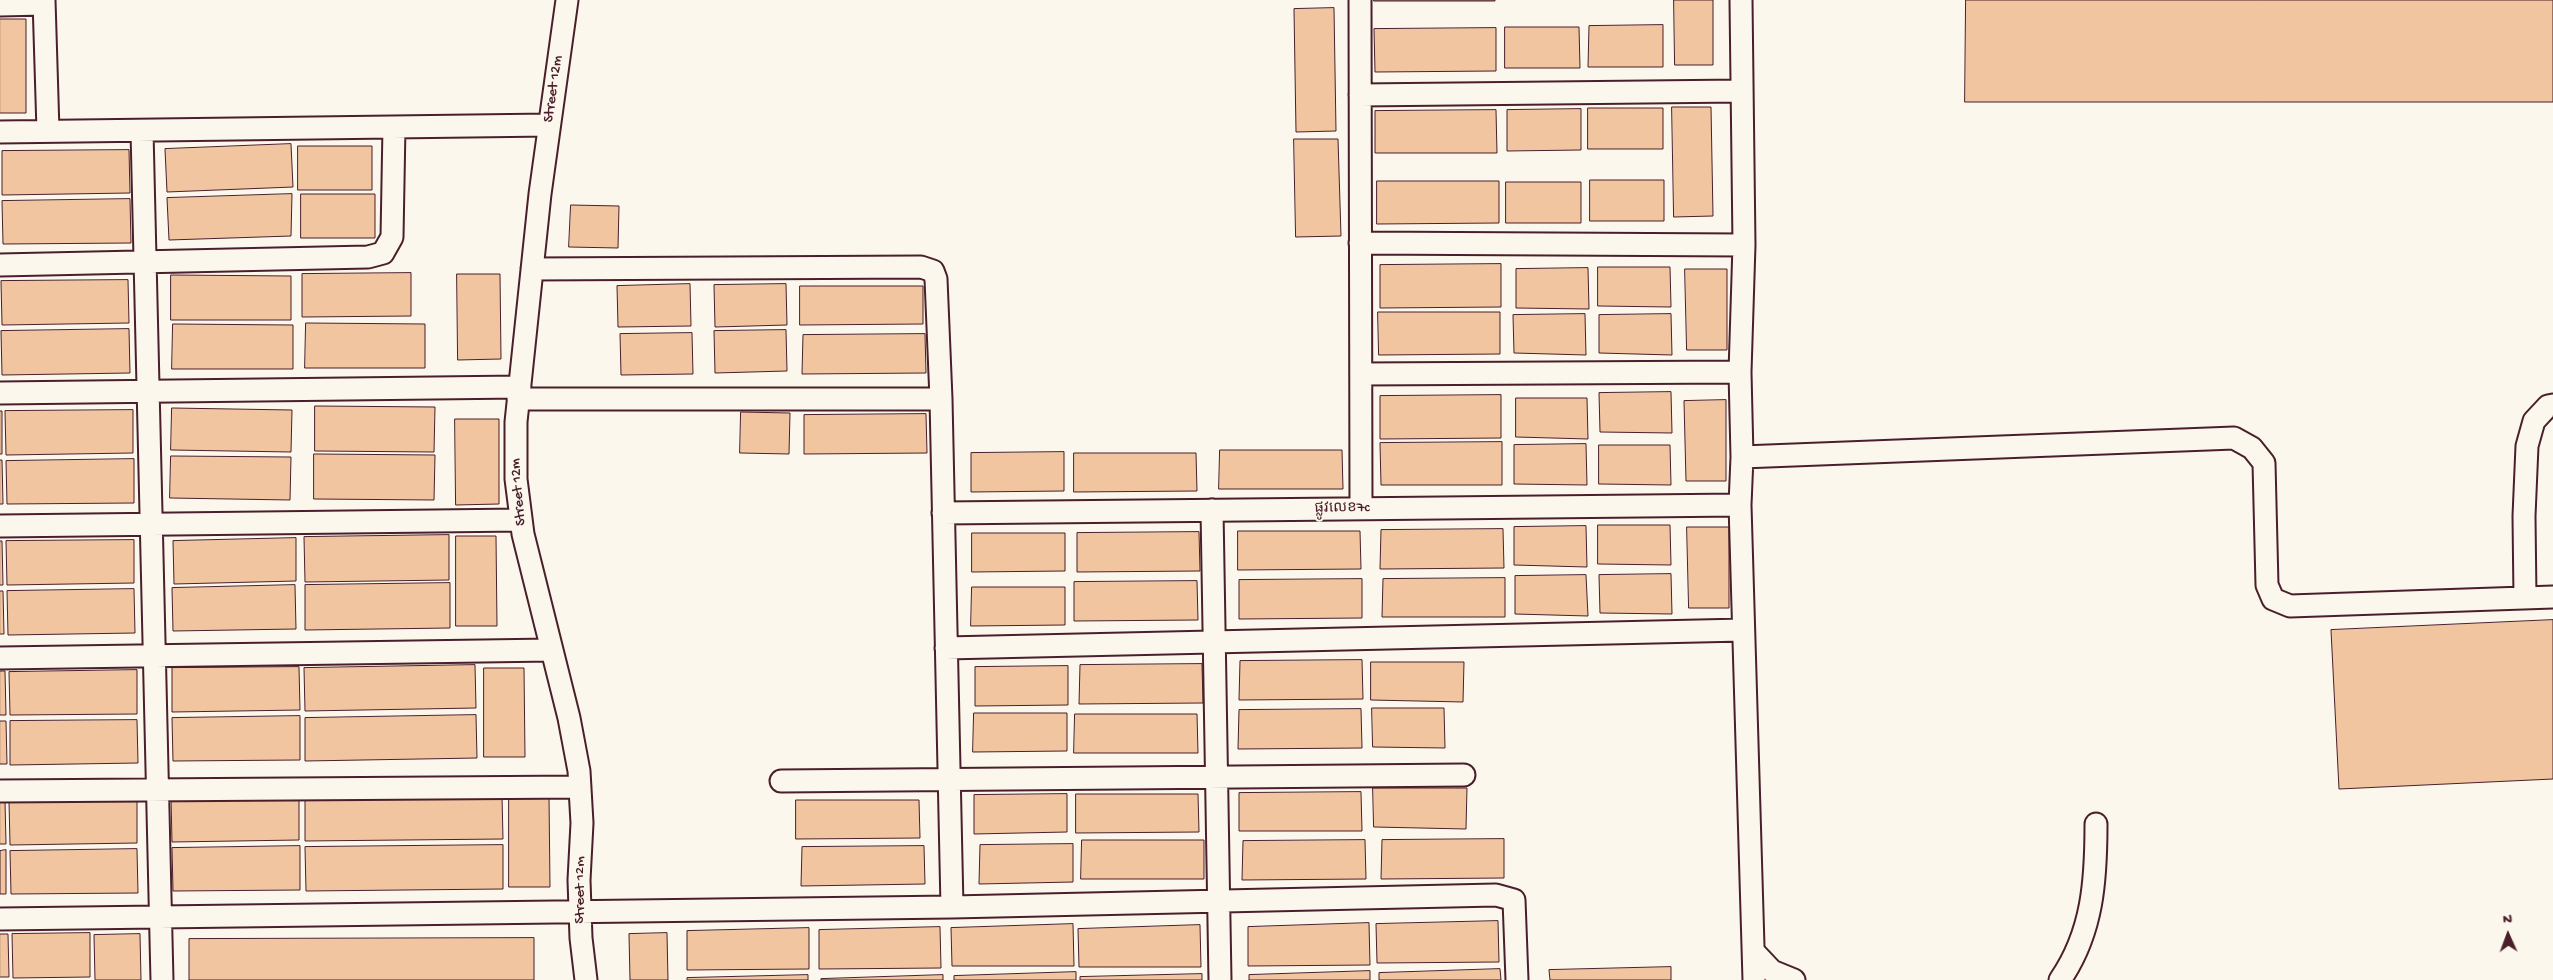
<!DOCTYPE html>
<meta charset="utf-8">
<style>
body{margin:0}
#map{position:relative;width:2553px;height:980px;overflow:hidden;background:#fbf7ec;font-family:"Gochi Hand",sans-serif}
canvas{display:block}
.north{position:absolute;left:2483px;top:910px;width:50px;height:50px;-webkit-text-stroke:4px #fbf7ec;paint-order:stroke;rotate:358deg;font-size:14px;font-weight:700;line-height:20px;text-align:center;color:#4a1f2b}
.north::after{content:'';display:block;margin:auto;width:18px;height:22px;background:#4a1f2b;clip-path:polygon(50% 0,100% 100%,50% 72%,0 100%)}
</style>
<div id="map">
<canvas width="2553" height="980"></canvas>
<div class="north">N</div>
</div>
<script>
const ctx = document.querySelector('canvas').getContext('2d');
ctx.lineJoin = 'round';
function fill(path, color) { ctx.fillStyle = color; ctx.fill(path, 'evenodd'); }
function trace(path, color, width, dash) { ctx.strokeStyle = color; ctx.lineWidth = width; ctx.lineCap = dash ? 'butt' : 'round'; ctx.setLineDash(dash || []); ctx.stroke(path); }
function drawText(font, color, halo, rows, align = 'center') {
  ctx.font = font + ' "Gochi Hand","Noto Sans Khmer",sans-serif'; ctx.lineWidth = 4; ctx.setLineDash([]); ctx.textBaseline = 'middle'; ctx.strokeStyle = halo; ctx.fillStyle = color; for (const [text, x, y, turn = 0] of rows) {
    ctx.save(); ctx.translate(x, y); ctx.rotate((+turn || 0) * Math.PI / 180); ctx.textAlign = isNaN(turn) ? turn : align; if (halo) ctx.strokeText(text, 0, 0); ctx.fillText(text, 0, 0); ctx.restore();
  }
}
const building = new Path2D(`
 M1374 0H1495V1H1374Z
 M1674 0H1713V65H1675Z
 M1966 0H2553V102H1965Z
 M1334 8 1336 131 1296 132 1294 9Z
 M0 19H26V113H0Z
 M1663 25V67H1588L1589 26Z
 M1505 27H1579L1580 68H1505Z
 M1496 28V71L1375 72 1374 29Z
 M1672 107H1711L1713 216 1674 217Z
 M1588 108H1663V149H1588Z
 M1581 109V150L1507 151V110Z
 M1496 110 1497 153H1375V111Z
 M1294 139H1338L1341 236 1296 237Z
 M291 144 293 187 167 192 165 149Z
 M298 146H372V190H298Z
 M129 150 130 193 2 195V151Z
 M1590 180H1664V221H1590Z
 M1377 181H1499V223L1377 224Z
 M1506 182H1581V223H1506Z
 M292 194 291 236 169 240 167 198Z
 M301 194H375V238H301Z
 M130 199 131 243 3 244 2 201Z
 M571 205 619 206 618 248 569 247Z
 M1501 264V307L1380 308V265Z
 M1598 267H1670L1671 307 1598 306Z
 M1588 268 1589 309 1516 308V269Z
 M1685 269H1727V350H1687Z
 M411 273V316L302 317V274Z
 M457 274H500L501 359 458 360Z
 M171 275 291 276V320H171Z
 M128 280 129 323 2 325 1 281Z
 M690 284 691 326 618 327 617 286Z
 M786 284 787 325 715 327 714 285Z
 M800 286H923V324L800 325Z
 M1378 312H1500V354L1379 355Z
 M1585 314 1586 355 1514 353 1513 315Z
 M1671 314 1672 355 1599 353V315Z
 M306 323 425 324V368H305Z
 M173 324 293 325V369H172Z
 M129 329 130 373 2 375 1 331Z
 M786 330 787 371 715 373 714 331Z
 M692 333 693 374 621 375 620 334Z
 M925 334 926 373 802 374 803 335Z
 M1671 392 1672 433 1600 432 1599 393Z
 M1501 395V438L1380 439V396Z
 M1516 398H1587L1588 439 1516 437Z
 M1726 400V481H1686L1684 401Z
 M315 406 435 407 434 452 315 451Z
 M172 408 292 410 291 452 171 450Z
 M133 410V453L6 455 5 411Z
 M0 411H2V454H0Z
 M741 412 790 413 789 454 740 453Z
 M926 414 927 453 804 454V415Z
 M455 419H499V504L456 505Z
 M1502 442V485H1381L1380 443Z
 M1586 444 1587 485 1514 484V445Z
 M1599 445H1670L1671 485 1599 484Z
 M1220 450H1342L1343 489H1219Z
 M1064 452V491L971 492V453Z
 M1074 453H1196L1197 491 1074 492Z
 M314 454 435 455 434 500 314 499Z
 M171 456 291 457 290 500 170 498Z
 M134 459V503L7 504 6 461Z
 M0 460H2L3 504H0Z
 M1598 525H1670L1671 565 1598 564Z
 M1586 526 1587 567 1514 565V527Z
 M1687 527H1729V608H1689Z
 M1503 529 1504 568 1380 569 1381 530Z
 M1238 531H1360L1361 569 1238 570Z
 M1199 532 1200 571 1077 572V533Z
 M972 533H1065V571L972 572Z
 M449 535V580L305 582 304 537Z
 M456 536H496L497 626H456Z
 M296 538V581L174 584 173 541Z
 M134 540V583L7 585 6 541Z
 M0 541H2L3 585H0Z
 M1671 574 1672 614 1600 613 1599 575Z
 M1586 575 1588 616 1515 614V576Z
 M1505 578V617H1382L1383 579Z
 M1362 579V618L1239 619V580Z
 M1197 581 1198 620 1074 621V582Z
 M450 583V628L305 630V585Z
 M295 585 296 629 173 631 172 588Z
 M972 587H1065V625L971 626Z
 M134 589 135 633 8 635 7 591Z
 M0 591H3L4 634H0Z
 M2553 620V779L2339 789 2331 630Z
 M1362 660 1363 699 1239 700 1240 661Z
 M1371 662H1464L1463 702 1371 700Z
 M1202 664 1203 703 1079 704 1080 665Z
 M475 665 476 708 305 711 304 668Z
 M1068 666V705L975 706V667Z
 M299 667 300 710 172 712V668Z
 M484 668H524L525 757H484Z
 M137 670V714L10 715 9 672Z
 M0 671H5L6 715H0Z
 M1372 708H1444L1445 748 1373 747Z
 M1361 709 1362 748 1238 749 1239 710Z
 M974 713H1067V751L973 752Z
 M1075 714H1197L1198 753H1074Z
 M476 715 477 758 305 761V718Z
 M300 716V760L173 761 172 718Z
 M137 720 138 763 10 765V721Z
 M0 721H6L7 764H0Z
 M1373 788H1467L1466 829 1374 827Z
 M1361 792 1362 831H1239V793Z
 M1067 794V832L974 834V795Z
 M1076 794H1198L1199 832 1076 833Z
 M502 796 503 839 305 841V798Z
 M299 797V840L172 842 171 798Z
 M509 797H549L550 887H509Z
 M137 800V843L10 845 9 801Z
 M796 800H919L920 838 796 839Z
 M0 801H5L6 844H0Z
 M1504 839V878L1381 879 1382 840Z
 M1082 840H1204V879H1081Z
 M1365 840 1366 879 1242 880 1243 841Z
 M1073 844V882L979 884 980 845Z
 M503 845V889L306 891 305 847Z
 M300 846V890L173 891 172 848Z
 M924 846 925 884 801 886 802 847Z
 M137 849 138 893 11 894 10 851Z
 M6 850V894H0V851Z
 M1498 921 1499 962 1377 963 1376 924Z
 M1369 923 1370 965 1248 966V927Z
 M1073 924 1074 966H952L951 928Z
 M1200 925 1201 967H1079L1078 929Z
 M940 927 941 968 819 969V930Z
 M809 928V969L687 970V931Z
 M90 933V977L13 978 12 934Z
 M667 933 668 980H630L629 934Z
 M0 934H8L9 977H0Z
 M140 934 141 980H95L94 935Z
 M534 938V980H189V939Z
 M1671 967V980H1550L1549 970Z
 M1500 969 1501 980H1379V973Z
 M1370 971V980H1249V975Z
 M1076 972V980H954V976Z
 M1202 974V980H1080V977Z
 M808 975V980H687V978Z
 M943 975V980H821V979Z`);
fill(building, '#f0c59f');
trace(building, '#4a1f2b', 1);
const minor = new Path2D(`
 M44 0 48 131
 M567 0 540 194 516 422V479L523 534 569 718 579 771 582 823 579 880 581 938 586 980
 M1360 0 1361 509
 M1741 0 1744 245 1740 372 1742 457 1740 505 1754 980
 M0 5 44 4
 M1360 95 1741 91
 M142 131 162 980
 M0 132 549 125
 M1360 243 1744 245
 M0 265 368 257 383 253 392 237 394 127
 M532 269 921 267 933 271 936 279 941 399
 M1361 374 1740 372
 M0 393 520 387
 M518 399H941L952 907
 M1742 457 2234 438 2252 448 2264 463 2267 585 2273 599 2290 606 2553 597
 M1212 510 1220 980
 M943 513 1740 505
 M0 526 521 520
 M2525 598 2524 516 2527 446 2534 421 2548 406 2553 405
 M946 648 1743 630
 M0 658 551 650
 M781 781 1464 775
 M0 791 580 787
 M0 919 952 907 1496 895 1514 900 1517 980
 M1755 953 1772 971 1794 980
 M2060 980C2093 932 2096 880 2096 824`);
trace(minor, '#4a1f2b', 25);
trace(minor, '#fbf7ec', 21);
drawText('15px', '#4a1f2b', '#fbf7ec', [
 ["Street 12m",554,89,-82],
 ["Street 12m",519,492,-95],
 ["ផ្លូវលេខ7c",1342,509,-1],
 ["Street 12m",581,890,-90]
]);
</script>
